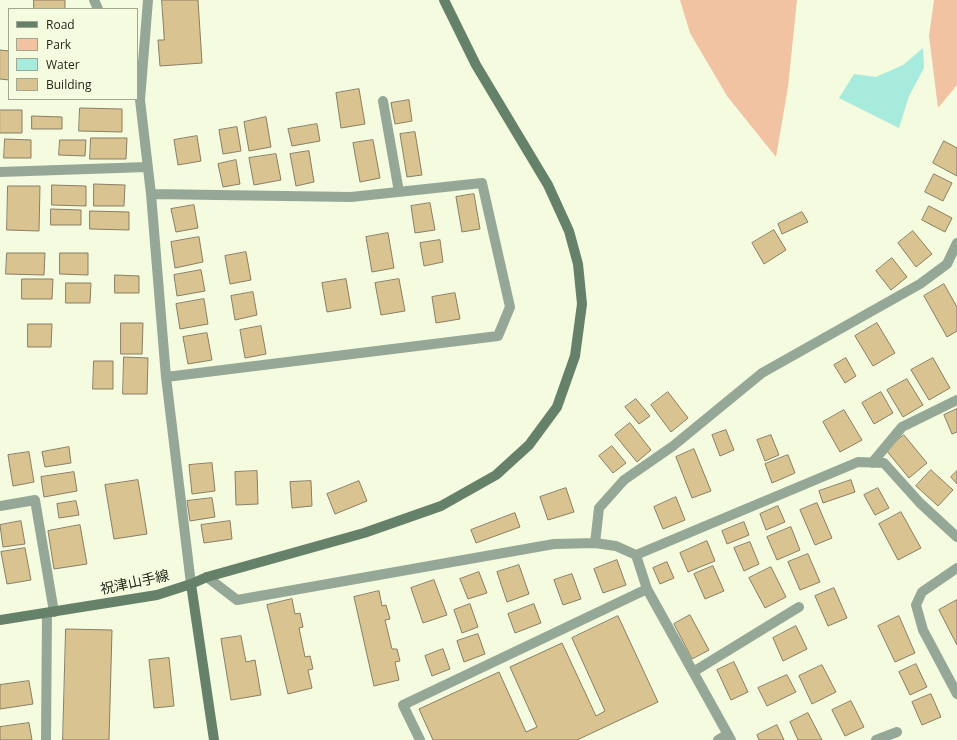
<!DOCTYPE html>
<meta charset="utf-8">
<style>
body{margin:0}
#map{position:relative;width:957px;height:740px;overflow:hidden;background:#f5fbde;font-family:"Open Sans",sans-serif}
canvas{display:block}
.legend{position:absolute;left:8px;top:8px;width:130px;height:92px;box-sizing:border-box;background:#f5fbde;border:1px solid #a1a690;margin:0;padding:5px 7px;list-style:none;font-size:12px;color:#24261b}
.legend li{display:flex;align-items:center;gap:8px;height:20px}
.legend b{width:20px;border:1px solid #a1a690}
</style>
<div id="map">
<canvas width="957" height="740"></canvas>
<ul class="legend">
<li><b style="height:5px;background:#66816a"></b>Road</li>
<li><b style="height:11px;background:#f2c3a3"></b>Park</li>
<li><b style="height:11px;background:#a7ebdc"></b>Water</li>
<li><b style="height:11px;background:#d9c391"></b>Building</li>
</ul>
</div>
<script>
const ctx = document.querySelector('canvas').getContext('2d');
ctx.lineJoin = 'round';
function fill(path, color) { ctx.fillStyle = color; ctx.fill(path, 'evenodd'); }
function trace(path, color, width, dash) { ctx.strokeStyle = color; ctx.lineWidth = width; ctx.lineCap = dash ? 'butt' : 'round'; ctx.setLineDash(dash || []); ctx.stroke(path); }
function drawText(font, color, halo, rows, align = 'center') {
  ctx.font = font + ' "Open Sans","Noto Sans JP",sans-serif'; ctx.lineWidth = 3; ctx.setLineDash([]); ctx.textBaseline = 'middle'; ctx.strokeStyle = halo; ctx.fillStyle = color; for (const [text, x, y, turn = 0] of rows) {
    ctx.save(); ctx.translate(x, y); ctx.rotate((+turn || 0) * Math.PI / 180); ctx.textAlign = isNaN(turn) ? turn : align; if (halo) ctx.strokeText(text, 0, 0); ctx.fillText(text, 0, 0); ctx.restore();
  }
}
fill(new Path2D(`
 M680 0H797L788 87 776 157 727 96 690 33Z
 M934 0H957V85L938 108 929 36Z`), '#f2c3a3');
fill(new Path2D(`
 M923 48 924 68 909 96 899 128 839 98 854 74 876 77 903 65Z`), '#a7ebdc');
const building = new Path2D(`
 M34 0H65V9H34Z
 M162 0H198L202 63 160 66 158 40H164Z
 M0 50 9 51V80L0 79Z
 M359 89 365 124 341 128 336 93Z
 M409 100 412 121 395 124 391 103Z
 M80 108 122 109V132L79 131Z
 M0 110H22V133H0Z
 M32 116 62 117V129H32Z
 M266 117 271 147 249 151 244 122Z
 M317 124 320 141 292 146 288 129Z
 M237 127 241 151 223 154 219 130Z
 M415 132 422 175 407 177 400 134Z
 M197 136 201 161 178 165 174 140Z
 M91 138H127L126 159H90Z
 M5 139 31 140V158H4Z
 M60 140H86L85 156 59 155Z
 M373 140 380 178 360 182 353 143Z
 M944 141 957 148V176L933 163Z
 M309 151 314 182 296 186 290 154Z
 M276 154 281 180 254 185 249 158Z
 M236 160 240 184 223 187 218 164Z
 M934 174 952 183 943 201 925 192Z
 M94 184 125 185 124 206H94Z
 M52 185 86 186V206L52 205Z
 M8 186H40L39 231 7 230Z
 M474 194 480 229 462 232 456 197Z
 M430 203 435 230 415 233 411 206Z
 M194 205 198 228 176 232 171 209Z
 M929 206 952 218 945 232 922 220Z
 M51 209 81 210V225H51Z
 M90 211 129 212V230L90 229Z
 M802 212 808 222 782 234 778 224Z
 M774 230 786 250 764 264 752 243Z
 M913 231 932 254 916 267 898 243Z
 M388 233 394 268 372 272 366 237Z
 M199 237 203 262 175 268 171 242Z
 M440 240 443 262 424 266 420 243Z
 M246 252 251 280 230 284 225 256Z
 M7 253H45L44 275 6 274Z
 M60 253H88V275L60 274Z
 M892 258 907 277 891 290 876 271Z
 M201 270 205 291 177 296 174 275Z
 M115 275 139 276V293H115Z
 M22 279H53L52 299H22Z
 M346 279 351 308 327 312 322 283Z
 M399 279 405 311 381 315 375 283Z
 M66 283H91L90 303H66Z
 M944 284 957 307V331L947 337 924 296Z
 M253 292 257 315 235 320 231 296Z
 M455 293 460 319 436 323 432 297Z
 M204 299 208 324 180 329 176 304Z
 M121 323H143L142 354H121Z
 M877 323 895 353 873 366 855 336Z
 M28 324H52L51 347H28Z
 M261 326 266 354 245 358 240 330Z
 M207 333 212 360 188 364 183 337Z
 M124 357 148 358 147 394H123Z
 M846 358 856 376 845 383 834 365Z
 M933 358 950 388 929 400 911 370Z
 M94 361H113V389H93Z
 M907 379 923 405 903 417 887 390Z
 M668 392 688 418 671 432 651 405Z
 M881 392 893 413 874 424 862 403Z
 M636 399 650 416 639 424 625 407Z
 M957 409V432L952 434 944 415Z
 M844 410 862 440 840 452 823 422Z
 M630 423 651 450 637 462 615 435Z
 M726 430 734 450 720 456 712 435Z
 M771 435 779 455 765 461 757 440Z
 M904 435 927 463 909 478 886 450Z
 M612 446 626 463 613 473 599 456Z
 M69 447 71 463 45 467 42 452Z
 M694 449 711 491 692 498 676 457Z
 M29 452 34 482 13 486 8 455Z
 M788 455 795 473 772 483 765 464Z
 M212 463 215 491 192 494 189 465Z
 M931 470 953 490 938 506 916 486Z
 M257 471 258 504 236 505 235 472Z
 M957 471V484L951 477Z
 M74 472 77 491 44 497 41 477Z
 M138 480 147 534 114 539 105 485Z
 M851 480 855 492 823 503 819 491Z
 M311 481 312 506 292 508 290 482Z
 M359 481 367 501 335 514 327 494Z
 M566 488 574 512 548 520 540 497Z
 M878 488 889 508 875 515 864 495Z
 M676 497 685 520 663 529 654 507Z
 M212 498 215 517 190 521 187 501Z
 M76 501 79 515 59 518 57 504Z
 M817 503 832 538 815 545 800 510Z
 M778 506 785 522 766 530 760 514Z
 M901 512 921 548 898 560 879 524Z
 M515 513 520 527 476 543 471 530Z
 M21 521 25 544 3 547 0 525Z
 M230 521 232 539 204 543 201 525Z
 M744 522 749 535 727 544 722 531Z
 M80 525 87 564 54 569 48 531Z
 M791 527 800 550 777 560 767 537Z
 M707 541 715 561 688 572 680 553Z
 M750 542 759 564 744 571 734 548Z
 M25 548 31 580 7 584 1 552Z
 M808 554 820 582 800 590 788 562Z
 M617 560 626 585 603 593 594 569Z
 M667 562 674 578 660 584 653 568Z
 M519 565 529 594 507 602 497 572Z
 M713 566 724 591 705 599 694 574Z
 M771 567 786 597 765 608 749 578Z
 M479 572 487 593 468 599 460 579Z
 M572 574 581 599 563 605 554 580Z
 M434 580 447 615 423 623 411 588Z
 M834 588 847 618 828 626 815 596Z
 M379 591 382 606 386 605 390 619 385 620 392 649H397L400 661 395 662 399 680 374 686 354 597Z
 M292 599 295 614 300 613 303 627 299 628 305 657 310 656 313 669 308 670 312 688 288 694 267 605Z
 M957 600V645L939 610Z
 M470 604 478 627 462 633 454 610Z
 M534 604 541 623 515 633 508 614Z
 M690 615 709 650 692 659 674 624Z
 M618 616 658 702 577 740H433L419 709 499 672 526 732 537 727 510 667 562 643 596 716 605 711 572 638Z
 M899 616 915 653 895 662 878 626Z
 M796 626 807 649 783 661 773 638Z
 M66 629 112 630 109 740H63Z
 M478 634 485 654 464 662 457 641Z
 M241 636 246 662 255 660 261 695 231 700 221 639Z
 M443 649 450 669 432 676 425 656Z
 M169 658 174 706 154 708 149 660Z
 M734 662 748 692 731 700 717 670Z
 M916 664 927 687 910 695 899 672Z
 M822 665 836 692 812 704 799 676Z
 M787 675 796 692 767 706 758 688Z
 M29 681 33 704 0 709V685Z
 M931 694 941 717 922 725 912 702Z
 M851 701 864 727 845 736 832 710Z
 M808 713 822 740H798L790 722Z
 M29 723 32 740H0V727Z
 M777 725 784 740H759L757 735Z`);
fill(building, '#d9c391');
trace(building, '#897e64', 1);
trace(new Path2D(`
 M94 0 98 9
 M148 0 140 100 151 194 166 377 191 584
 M383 101 399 192
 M0 172 147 167
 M151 194 351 197 482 183 510 307 498 336 166 377
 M872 463 902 427 957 400
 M0 506 35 500 54 612
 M595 543 599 508 624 480 673 446 762 373 920 284 947 264 957 243
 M636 555 858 462 884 463 920 503 957 537
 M957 568 922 592 916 605 923 630 957 694
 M207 577 237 600 554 544 595 543 616 546 636 555 647 589 731 740
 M693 672 799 607
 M46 740 47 613
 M420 740 403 705 647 589
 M718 740 728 734
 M876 740 897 732`), '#95a897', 10);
trace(new Path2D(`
 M191 584 207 577 364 533 441 506 496 475 529 445 557 407 575 356 582 304 578 264 569 231 548 185 476 65 444 0
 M0 620 157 595 191 584 214 740`), '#66816a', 10);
drawText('14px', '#24261b', '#f5fbde', [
 ["祝津山手線",135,583,-12]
]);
</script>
